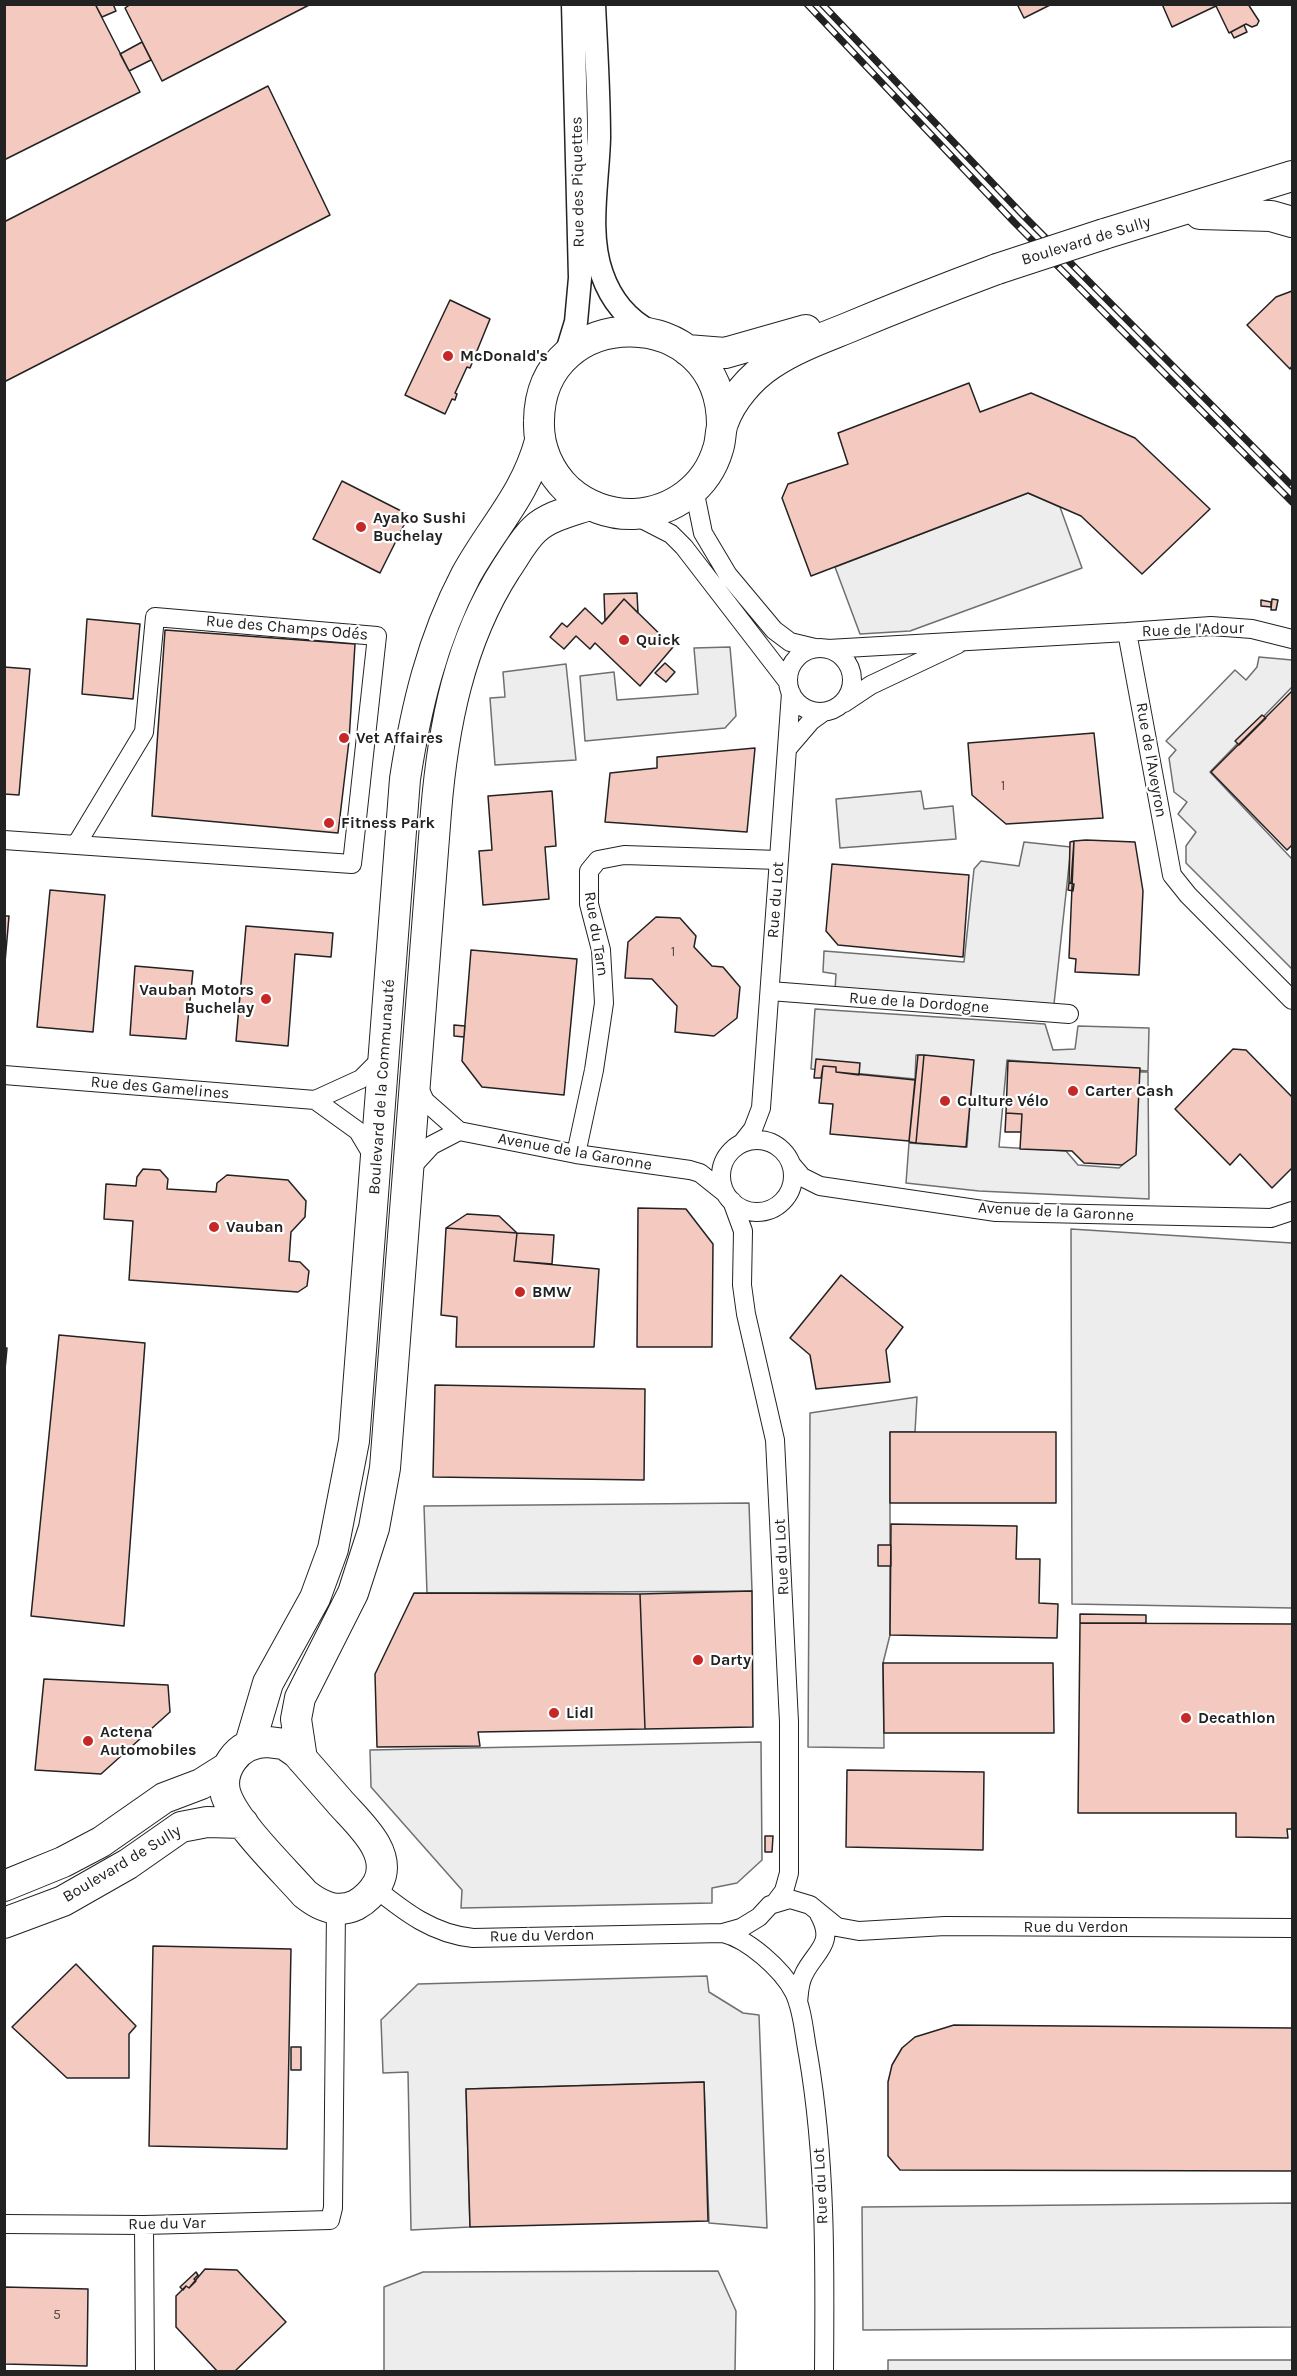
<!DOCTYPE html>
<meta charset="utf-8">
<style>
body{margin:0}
#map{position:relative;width:1297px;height:2376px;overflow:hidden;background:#fff;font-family:Karla,sans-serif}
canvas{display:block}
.frame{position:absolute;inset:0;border:6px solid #222;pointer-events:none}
</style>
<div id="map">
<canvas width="1297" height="2376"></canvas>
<div class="frame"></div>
</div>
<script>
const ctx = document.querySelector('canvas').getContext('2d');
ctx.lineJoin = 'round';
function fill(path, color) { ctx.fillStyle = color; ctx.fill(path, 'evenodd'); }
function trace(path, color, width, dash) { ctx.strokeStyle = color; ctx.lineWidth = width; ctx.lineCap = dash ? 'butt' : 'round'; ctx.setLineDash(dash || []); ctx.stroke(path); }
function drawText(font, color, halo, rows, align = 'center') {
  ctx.font = font + ' Karla,sans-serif'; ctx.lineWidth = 4.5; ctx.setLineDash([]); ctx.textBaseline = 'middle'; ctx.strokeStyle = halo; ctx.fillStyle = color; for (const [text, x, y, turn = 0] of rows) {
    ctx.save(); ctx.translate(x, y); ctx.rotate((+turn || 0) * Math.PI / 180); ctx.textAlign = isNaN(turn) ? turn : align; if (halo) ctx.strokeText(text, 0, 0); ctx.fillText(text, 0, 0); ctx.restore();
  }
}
const parking = new Path2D(`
 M1028 493 1060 507 1082 568 910 631 860 634 835 567Z
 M730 647 736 716 725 728 585 741 580 676 614 672 617 700 698 694 694 648Z
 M1259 657 1292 660V687L1210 772 1292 859V969L1186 863V846L1196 832 1178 814 1187 802 1174 792 1169 758 1176 750 1166 741 1235 670 1246 680 1257 667Z
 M566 664 576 760 495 765 490 698 505 697 503 672Z
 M921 791 924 809 953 806 956 839 840 848 836 799Z
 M1024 842 1071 847 1054 1004 835 990 836 974 823 972 824 951 964 962 974 869 981 861 1019 866Z
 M815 1009 1045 1024 1053 1050 1075 1049 1078 1026 1149 1028 1148 1071 1007 1060 999 1147 1066 1151 1078 1165 1119 1168 1131 1157 1136 1072H1148L1149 1199 979 1191 906 1183 909 1143 967 1147 973 1060 916 1055 915 1079 811 1069Z
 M1071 1229 1292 1243V1608L1072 1604Z
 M917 1397 915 1432H890V1635L883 1663 884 1748 808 1747 810 1413Z
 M749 1503 752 1591 427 1593 424 1506Z
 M761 1742 762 1860 737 1883 712 1888V1903L461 1908 462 1890 371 1787 370 1750Z
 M707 1976 709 1992 743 2013 759 2015 767 2228 709 2223 704 2082 466 2089 470 2227 411 2230 408 2072 383 2073 381 2020 418 1984Z
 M1292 2203V2327L863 2330 862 2207Z
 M718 2271 736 2311 735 2371H384V2287L423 2272Z
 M888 2360H1292V2371L888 2372Z`);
fill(parking, '#ededed');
trace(parking, '#6f6f6f', 1.5);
const building = new Path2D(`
 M4 4H95L140 92 4 160Z
 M95 4H113L116 11 102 17Z
 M131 4H311L162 81 125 8Z
 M1017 4H1052L1024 18Z
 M1162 4H1248L1259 21 1257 25 1252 27 1246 24 1229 33 1216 6 1172 27Z
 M1244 25 1247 32 1234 38 1231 32Z
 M142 42 151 60 129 71 120 54Z
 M268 86 330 215 4 382V222Z
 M1292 291V366L1290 369 1247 325 1276 297Z
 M450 300 490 319 470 368 467 367 455 393 457 394 455 400 452 399 445 414 405 395Z
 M969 383 980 412 1031 393 1135 438 1210 509 1142 574 1081 516 1028 493 811 576 782 498 788 484 848 464 838 433Z
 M342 481 409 515 380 573 313 539Z
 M637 593 638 613 624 599 605 621 604 594Z
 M624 599 673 647 640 686 595 643 590 649 576 636 564 649 550 637 562 623 567 627 585 608 602 624Z
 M1272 599 1278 600 1276 610H1271Z
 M1261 600 1271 602V607L1261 606Z
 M87 619 140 624 133 699 82 694Z
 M165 630 355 644 349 741 338 833 152 816Z
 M665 663 675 672 666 682 655 673Z
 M4 667 30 669 19 795 4 794Z
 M1292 691V845L1287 850 1211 772Z
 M1262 715 1266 718 1239 745 1235 741Z
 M1094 733 1103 818 1006 824 972 795 968 743Z
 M755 748 747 832 605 822 610 773 657 768V757Z
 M552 791 556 846 545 847 549 899 483 905 479 851 492 850 488 796Z
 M1086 840 1135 842 1143 891 1139 975 1075 972 1076 959 1069 958 1074 841Z
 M1074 841 1071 883H1069L1070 842Z
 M832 864 969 875 963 957 838 945 826 931Z
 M1069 883 1074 884 1073 891 1068 890Z
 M50 890 105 895 93 1032 37 1027Z
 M4 916H9L4 974Z
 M656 917 680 918 696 936 694 947 712 966 723 967 740 987 737 1018 714 1036 675 1032 677 1006 652 979 625 978 628 942Z
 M246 926 333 933 331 957 295 954 288 1046 236 1041Z
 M471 950 577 959 564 1095 482 1087 462 1061Z
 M135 966 193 971 186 1039 130 1035Z
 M454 1025 465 1026 464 1037 454 1036Z
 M1233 1049 1246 1050 1292 1097V1168L1272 1188 1240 1154 1230 1165 1175 1109Z
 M918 1055H924L916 1143 909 1142Z
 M924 1055 974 1060 966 1147 916 1143Z
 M816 1059 860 1063 859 1075 836 1072V1067L823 1066 821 1078H814Z
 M1008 1061 1140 1068 1136 1155 1122 1165 1084 1163 1072 1151 1020 1149 1022 1114 1006 1113Z
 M823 1066 836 1067V1072L915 1080 909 1141 830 1134 833 1104 819 1103Z
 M1006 1113 1022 1114 1021 1132H1005Z
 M143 1169 160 1170 168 1179 167 1189 216 1192 217 1183 227 1175 288 1180 306 1201 305 1217 291 1232 289 1261 300 1262 309 1271 307 1286 298 1292 129 1280 133 1221 104 1219 106 1184 136 1186 137 1177Z
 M638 1208 686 1209 713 1244 712 1347H637Z
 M467 1214 499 1216 517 1233 446 1228Z
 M446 1228 517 1233 514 1261 599 1269 594 1347H456L457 1317 441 1315Z
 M517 1233 554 1235 552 1264 514 1261Z
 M841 1275 903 1327 886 1350 890 1382 816 1389 810 1355 790 1338Z
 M59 1335 145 1343 124 1626 31 1616Z
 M4 1348H7L4 1380Z
 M435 1385 645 1389 644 1480 433 1477Z
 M890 1432H1056V1503H890Z
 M891 1524 1017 1526 1016 1559H1040L1039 1603 1058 1604 1057 1638 890 1635Z
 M878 1545H891V1566H878Z
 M752 1591 753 1727 645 1729 640 1594Z
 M414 1593 640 1594 645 1729 478 1732 480 1746 377 1747 375 1674Z
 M1080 1614 1146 1615V1623H1080Z
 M1080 1623 1292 1624V1829H1287L1288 1838 1236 1837V1813H1078Z
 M883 1663H1053L1054 1733H884Z
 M44 1679 168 1685 170 1712 101 1774 35 1770Z
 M847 1770 984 1772 983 1850 846 1847Z
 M765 1836H773L772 1852H765Z
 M153 1946 291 1949 287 2149 149 2146Z
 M76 1964 136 2026 129 2034V2078H67L12 2027Z
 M954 2025 1292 2028V2171L900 2170 888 2156V2082L892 2065 902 2048 915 2037Z
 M291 2047H301V2070H291Z
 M704 2082 708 2221 470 2227 466 2089Z
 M205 2269 237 2270 286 2322 234 2372H218L176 2327V2296L186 2286 189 2288Z
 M196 2272 198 2275 194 2279 196 2281 189 2288 186 2286 183 2290 180 2287Z
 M4 2287 88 2289 87 2366 4 2364Z`);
fill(building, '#f3c9c0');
trace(building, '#222', 1.5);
const minor = new Path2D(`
 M694 489 703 533 728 575 774 630 790 642 815 648
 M634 515 671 534 684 547 788 682
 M1127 632 1211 626 1252 629 1292 639
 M788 680a32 32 0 1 1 64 0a32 32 0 1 1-64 0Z
 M828 649 1127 632 1172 875 1188 895 1292 1000
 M844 703 871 685 958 644
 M787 749 811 721 822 713
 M4 840 352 864 377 636 155 617 144 732 76 845
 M770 991 1069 1014
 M4 1075 315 1100
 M417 1084 425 1101 459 1131 576 1154 690 1170 700 1173 725 1193
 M721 1176a36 36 0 1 1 72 0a36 36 0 1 1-72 0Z
 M742 1143 753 1129 761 1108 791 693
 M576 1154 594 1070 604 1003 601 950 589 904V871L598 860 624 855 779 860
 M374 1158 358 1131 315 1100 361 1079 384 1056
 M791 1164 802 1177 820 1186 996 1212 1271 1218 1292 1211
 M409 1170 432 1145 459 1131
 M732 1201 743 1231 742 1285 746 1314 775 1440 789 1722V1873L784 1891 775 1903
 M375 1888C405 1912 433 1934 473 1938L723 1933 741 1928 759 1917 770 1905 790 1899 810 1905 837 1927 859 1931 945 1926 1292 1928
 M723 1933C748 1939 782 1969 794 1992 803 2010 804 2034 808 2054 826 2159 825 2265 824 2372
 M798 2003C799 1993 799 1983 804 1974 815 1951 836 1944 819 1914
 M4 2224 144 2225 330 2220 333 2208 336 1909
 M144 2225 145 2372`);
const tertiary = new Path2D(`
 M594 4C596 49 599 93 599 138 598 181 587 233 602 274 611 300 628 320 651 332
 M565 358 576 322 580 278 573 4`);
const primary = new Path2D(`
 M1200 214 1271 216 1292 222
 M1104 234 1292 176
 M687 350 725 353 806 330
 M722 425C722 301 540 301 539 421 538 447 549 472 568 490 586 506 610 515 634 514 673 512 707 487 718 449 721 441 720 431 723 423 731 400 751 377 771 364 793 349 820 339 845 329 895 308 946 288 997 269
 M268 1742 284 1744 297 1753C311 1769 325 1785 339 1801 357 1822 394 1852 378 1883 373 1892 365 1900 356 1905 337 1914 320 1906 305 1894 284 1870 236 1824 226 1795 222 1783 225 1770 232 1760 241 1747 253 1742 268 1742Z
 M250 1744 268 1683 315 1598 333 1549 354 1441 405 779C416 707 432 640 466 575 493 526 525 496 540 441
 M302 1759 296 1719 300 1698 353 1593 374 1528 385 1468 436 812C443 727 459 642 506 569 515 556 523 540 535 529 549 516 572 511 589 505
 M4 1886 63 1862 101 1842 164 1798 201 1784 228 1767
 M4 1923 63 1901 128 1864 181 1827 207 1822 243 1823`);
trace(minor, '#222', 20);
trace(tertiary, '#222', 25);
trace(primary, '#222', 32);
trace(minor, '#fff', 18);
trace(tertiary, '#fff', 22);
trace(primary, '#fff', 30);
const rail = new Path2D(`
 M807 4 1014 222 1292 502
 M822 4 1022 214 1292 486`);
trace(rail, '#222', 7);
trace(rail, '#fff', 4.5, [14]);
const primaryBridge = new Path2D(`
 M997 269 1104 234`);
trace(primaryBridge, '#222', 32, []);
trace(primaryBridge, '#fff', 30);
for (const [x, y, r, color] of [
 [448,356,6,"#c62828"],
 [361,527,6,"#c62828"],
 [624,640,6,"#c62828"],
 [344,738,6,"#c62828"],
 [329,823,6,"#c62828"],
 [266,999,6,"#c62828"],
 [1073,1091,6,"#c62828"],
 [945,1101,6,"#c62828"],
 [214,1227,6,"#c62828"],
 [520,1292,6,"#c62828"],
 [698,1660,6,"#c62828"],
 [554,1713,6,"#c62828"],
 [1186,1718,6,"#c62828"],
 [88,1741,6,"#c62828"]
]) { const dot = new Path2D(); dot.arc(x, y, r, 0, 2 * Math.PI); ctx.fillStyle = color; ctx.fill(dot); trace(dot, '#fff', 2); }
drawText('14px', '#564c4a', null, [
 ["1",1003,786],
 ["1",673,952],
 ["5",57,2315]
]);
drawText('16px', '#222', '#fff', [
 ["Rue des Piquettes",578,182,-91],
 ["Boulevard de Sully",1086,241,-17],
 ["Rue des Champs Odés",287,628,5],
 ["Rue de l'Adour",1193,630,-2],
 ["Rue de l'Aveyron",1151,760,80],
 ["Rue du Lot",776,900,-86],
 ["Rue du Tarn",596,934,81],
 ["Rue de la Dordogne",919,1003,4],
 ["Boulevard de la Communauté",382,1087,-86],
 ["Rue des Gamelines",160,1088,5],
 ["Avenue de la Garonne",575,1152,10],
 ["Avenue de la Garonne",1056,1212,3],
 ["Rue du Lot",782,1557,-93],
 ["Boulevard de Sully",122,1864,-31],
 ["Rue du Verdon",1076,1927],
 ["Rue du Verdon",542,1936,-1],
 ["Rue du Lot",821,2186,-93],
 ["Rue du Var",167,2224,-1]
]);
drawText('bold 16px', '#222', '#fff', [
 ["McDonald's",460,356],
 ["Ayako Sushi",373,518],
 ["Buchelay",373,536],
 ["Quick",636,640],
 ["Vet Affaires",356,738],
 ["Fitness Park",341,823],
 ["Vauban Motors",254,990,"right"],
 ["Buchelay",254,1008,"right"],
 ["Carter Cash",1085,1091],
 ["Culture Vélo",957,1101],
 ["Vauban",226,1227],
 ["BMW",532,1292],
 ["Darty",710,1660],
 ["Lidl",566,1713],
 ["Decathlon",1198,1718],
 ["Actena",100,1732],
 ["Automobiles",100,1750]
], 'left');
</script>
